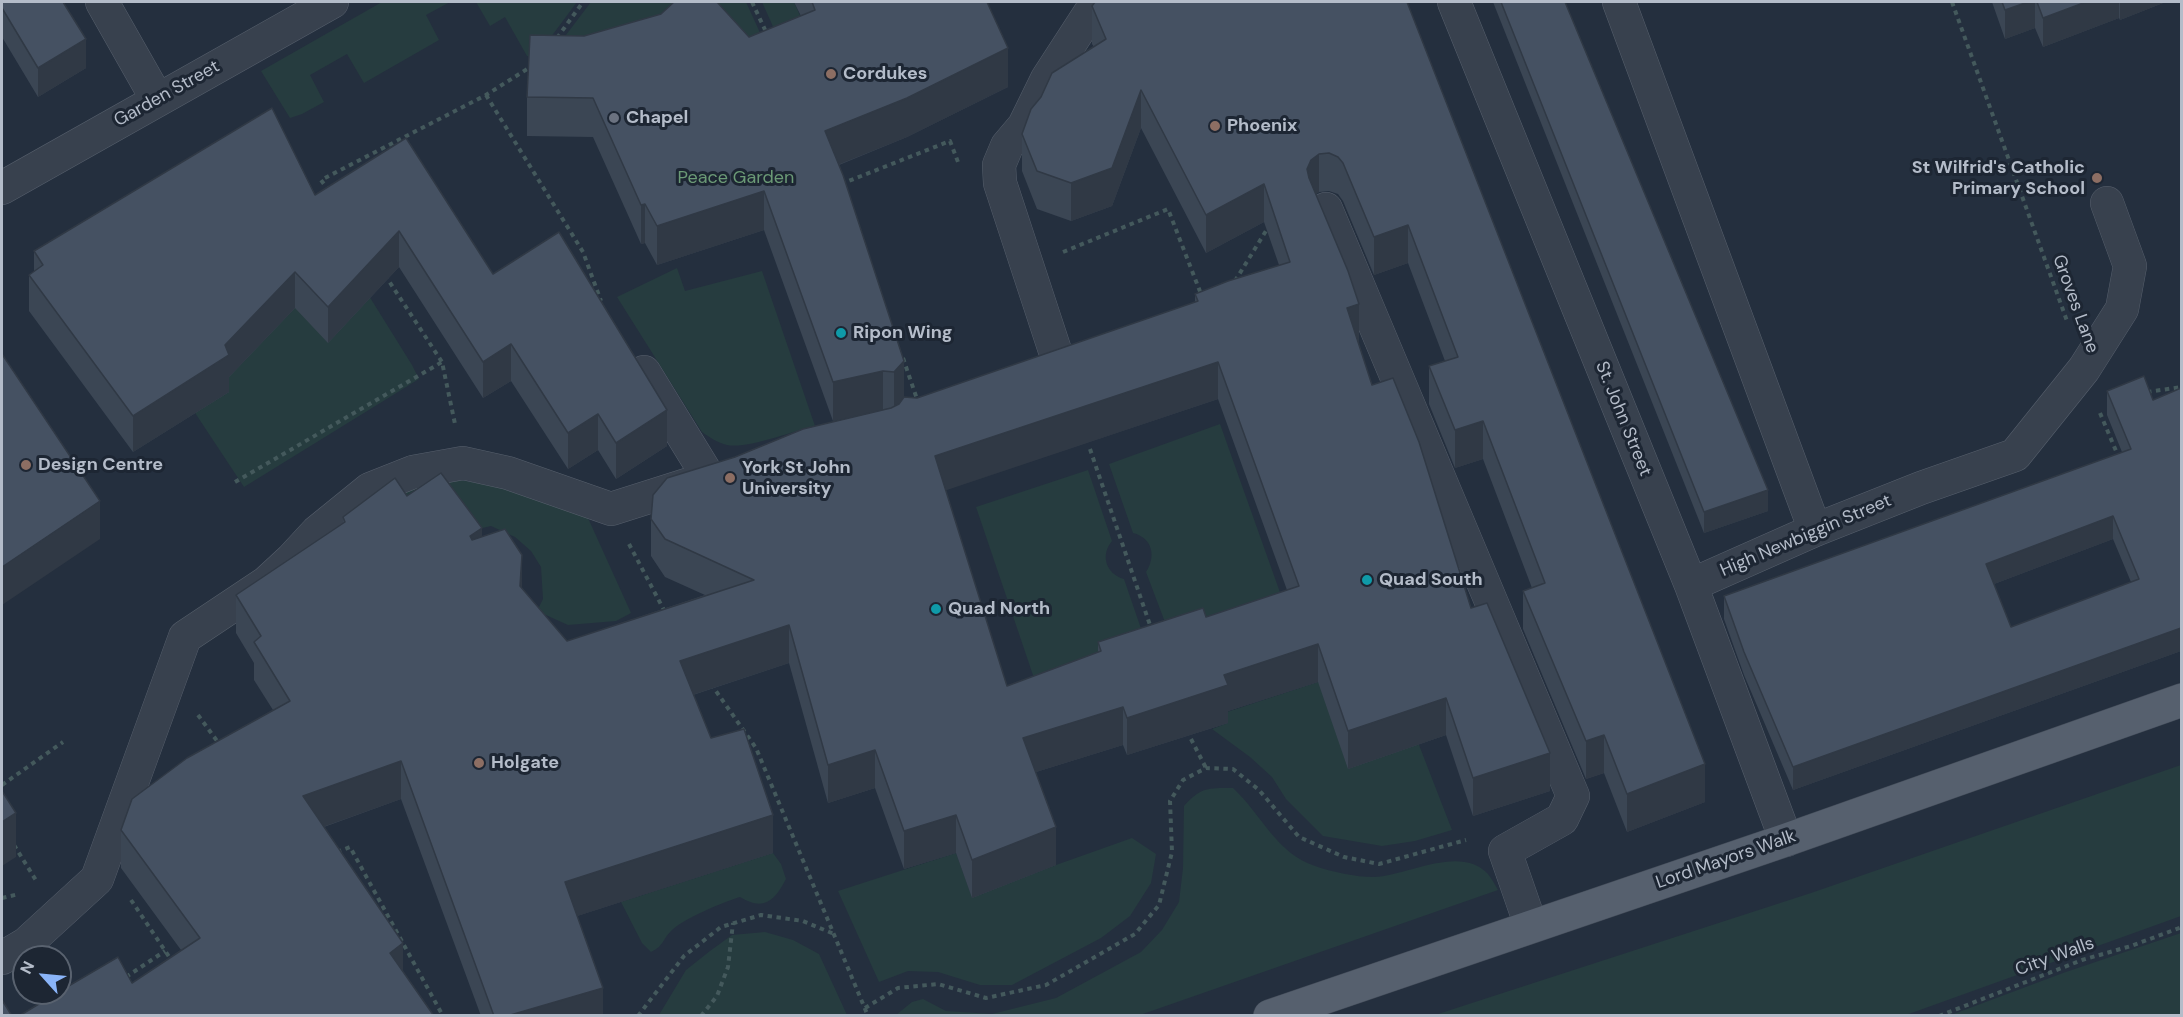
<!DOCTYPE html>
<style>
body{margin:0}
#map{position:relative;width:2183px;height:1017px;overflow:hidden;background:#242f3e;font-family:"DM Sans",sans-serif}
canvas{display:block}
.frame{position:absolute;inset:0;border:3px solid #b4bcc9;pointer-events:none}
.north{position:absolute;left:12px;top:945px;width:60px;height:60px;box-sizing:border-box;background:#1d2633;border:2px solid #59626f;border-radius:50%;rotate:297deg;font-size:16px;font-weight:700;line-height:24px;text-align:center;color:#b4bcc9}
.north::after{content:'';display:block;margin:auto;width:21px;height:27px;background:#8ab4f8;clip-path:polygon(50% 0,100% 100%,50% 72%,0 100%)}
</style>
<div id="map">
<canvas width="2183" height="1017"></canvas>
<div class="frame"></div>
<div class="north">N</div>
</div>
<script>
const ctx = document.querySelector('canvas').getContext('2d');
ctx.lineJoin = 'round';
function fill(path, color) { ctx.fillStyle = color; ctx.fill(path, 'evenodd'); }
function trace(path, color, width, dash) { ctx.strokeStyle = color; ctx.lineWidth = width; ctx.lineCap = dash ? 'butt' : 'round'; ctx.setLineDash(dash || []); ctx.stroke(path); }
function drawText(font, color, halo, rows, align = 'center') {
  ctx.font = font + ' "DM Sans",sans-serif'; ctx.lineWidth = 6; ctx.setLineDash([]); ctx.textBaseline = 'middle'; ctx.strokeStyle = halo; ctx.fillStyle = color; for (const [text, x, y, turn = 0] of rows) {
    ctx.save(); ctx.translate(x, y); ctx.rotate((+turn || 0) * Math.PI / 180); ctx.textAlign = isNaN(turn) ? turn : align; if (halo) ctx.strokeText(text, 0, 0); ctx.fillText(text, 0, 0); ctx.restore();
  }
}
fill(new Path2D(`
 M382 2H450L426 15 439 40 364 83 347 54 310 75 324 102 302 114 290 118 261 71Z
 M476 2H577L536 57 527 56 505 17 490 26Z
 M591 2H746L772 59 553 52Z
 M762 2H794L815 49 788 60Z
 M318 214 412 365 419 379 244 487 137 325Z
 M677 268 685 291 762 271 815 426C793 431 748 449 727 445 718 443 709 437 702 432L617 297Z
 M1220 424 1282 598 1171 638 1146 572C1156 557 1153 538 1133 533L1109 464Z
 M1088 470 1112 541C1100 555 1106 574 1124 579L1148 649 1037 687 976 507Z
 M453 479 504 487 588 518 631 613 616 621 568 625 537 611 543 599 541 567 531 551 515 537 491 526 478 529 412 514 398 493Z
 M1318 682 1419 745 1452 830 1415 841 1382 846 1323 836 1286 799 1272 777 1250 757 1212 729 1228 723 1224 713Z
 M2181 765V916L1906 1015H1435L1811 893Z
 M1233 788C1262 815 1276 853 1315 866 1332 872 1355 877 1374 877 1407 876 1460 844 1488 874 1492 879 1495 885 1498 890L1140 1015H896L912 1002 923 999 946 1011 992 1014 1056 998 1141 952 1162 930 1179 902 1183 868 1184 806C1201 787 1208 788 1233 788Z
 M1132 838 1156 854 1151 883 1130 916 1101 938 1012 985H980L938 972 908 971 879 982 838 891 956 853 972 897 1056 865Z
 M773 853 781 864 786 879C774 902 763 911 740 897 723 902 683 919 671 931 662 940 664 946 651 952L642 943 621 902Z
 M765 932 793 940 819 954 847 1015H659L686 970 710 951 732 935Z
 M2181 933V1015H1951L2063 973Z`), '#263c3f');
const minor = new Path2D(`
 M102 2 157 99
 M1454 2 1691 585 1786 840
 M1619 2 1815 530
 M2 188 332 2
 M1326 209 1573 796 1562 819 1505 851 1531 926
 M1060 366 1000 183 999 165 1007 146 1024 126 1047 79 1097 2
 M644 372 709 478
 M1691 585 1815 530 1921 488 2015 455 2084 369 2122 309 2130 266 2107 203
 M2 958 26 944 97 879 185 637 266 583 292 559 317 532 370 489 413 472 463 463 508 473 611 509 696 482`);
const major = new Path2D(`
 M1270 1016 1786 840 2182 700`);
trace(minor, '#565f6c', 34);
trace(major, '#414a57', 34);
trace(new Path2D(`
 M752 2 767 34
 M1952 2 2067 321
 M557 38 583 2
 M486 95 583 252 601 301
 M841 184 950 141 958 162
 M329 191 321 180 486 95 532 66
 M1063 252 1168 209 1201 294
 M385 275 442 362
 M1235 281 1269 226
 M903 358 918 402
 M2147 392 2182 387
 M2100 413 2119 458
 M1090 449 1151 628
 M235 482 442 362 455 424
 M629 544 665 612
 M711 684 756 748 868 1016
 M198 715 220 745
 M1191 739 1206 768
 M2 785 63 742
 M14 845 37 882
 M337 852 350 847 443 1016
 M2 898 19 894
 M131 900 172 961
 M126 977 165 951
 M865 1008 898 988 938 984 986 998 1046 985 1135 934 1159 905 1172 852 1170 801 1183 780 1206 768 1233 769 1259 790 1299 837 1344 857 1379 864 1466 840
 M638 1016 684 956 721 927 761 915 803 921 834 934
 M701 1016 717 996 728 967 733 923
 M1939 1016 2082 960 2131 946 2182 927`), '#44595c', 4, [4.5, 4.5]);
trace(minor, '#38414e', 33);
trace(major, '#56606e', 33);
fill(new Path2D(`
 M2 2 86 68 38 97 2 37Z
 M794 2H987L1008 87 907 137 839 165 904 398H917L1195 302V294L1279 265 1264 222 1206 253 1141 128 1112 206 1071 221 1037 209 1022 171V134L1094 47 1092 44V6L1407 2 1705 802 1627 832 1604 773 1586 779 1523 629V591L1532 588 1483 459 1455 468 1429 404V366L1445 361 1408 263 1374 275 1343 201 1338 194 1329 191 1319 192 1316 194 1359 341 1358 342 1372 385 1471 608 1550 791 1473 816 1446 735 1348 769 1318 682 1228 711V723L1127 755 1123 745 1036 772 1056 865 972 898 956 853 904 869 875 788 828 803 789 663 693 695 711 738 773 853 577 916 603 1016H481L401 799 324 827 403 971 132 983 181 950 121 868V830L273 710 254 680V663L236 633V595L343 524V517L407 496 482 536 522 588 567 641 705 595 665 577 651 556V519L885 410 833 421 764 230 657 265 645 243 641 244 593 137 527 136V97L584 36 749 37 801 16ZM1218 399 1287 590 1206 617 1098 642V652L1007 686 945 490Z
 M1493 2H1565L1768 511 1704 533Z
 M1992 2H2163V3L2120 20 2119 18 2043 47 2035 28 2005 39Z
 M406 138 493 274 667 446 616 479 598 450 568 469 511 381 483 398 399 267 328 343 295 308 229 377V392L133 452 29 311V275L34 271V251L315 195Z
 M2144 376 2181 651 1793 790 1744 675 1724 619V596L2122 452 2107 415V391ZM2113 539 2131 582 2011 627 1994 584Z`), '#3b4654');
fill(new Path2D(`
 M2028 2H2035V28L2005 39V10Z
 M2086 2H2119V18L2043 47V18Z
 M2120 2H2163V3L2120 20Z
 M86 39V68L38 97V68Z
 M1008 48V87L907 137 825 170V131Z
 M1141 90V128L1112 206 1071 221V183Z
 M1319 154V192L1311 198 1307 169 1311 160Z
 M1264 184V222L1206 253V215Z
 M764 191V230L657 265V226Z
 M645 204V243L641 244V205Z
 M1408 225V263L1374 275V237Z
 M399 231V267L328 343V307Z
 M295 272V308L229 377V392L133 452V416L225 345Z
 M1359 304V341L1347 345V308Z
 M511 344V381L483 398V362Z
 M904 361V400L894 411V372Z
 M1218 362V399L935 494V456Z
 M883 371V410L833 421V382Z
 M667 410V446L616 479V443Z
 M598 414V450L568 469V433Z
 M1483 421V459L1455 468V430Z
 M1768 490V511L1704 533V512Z
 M100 501V539L2 605V567Z
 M2113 516V539L1986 587V564Z
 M482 528V566L470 536Z
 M522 555V592L520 586Z
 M789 625V663L680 699V661Z
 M2181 628V651L1793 790V767Z
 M1318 644V682L1228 711V723L1127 755V718L1224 675Z
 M1446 698V735L1348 769V731Z
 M1123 707V745L1023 776V738Z
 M1604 735V773L1586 779V741Z
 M875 750V788L828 803V765Z
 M1550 753V791L1473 816V778Z
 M401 761V799L303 834V796Z
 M1705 764V802L1627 832V794Z
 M16 813V857L2 866V822Z
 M773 815V853L565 920V882Z
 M956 815V853L904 869V831Z
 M1056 827V865L972 898V860Z
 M403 943V981L390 953Z
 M603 988V1016H507Z`), '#303945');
const building = new Path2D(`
 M2 2H63L86 39 38 68 2 8Z
 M674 2H717L749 37 815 10 812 2H987L1008 48 907 98 825 131 843 175 904 361 894 372 883 371 833 382 764 191 657 226 645 204 641 205 593 98 527 97 530 35 584 36 661 14Z
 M1095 2H1407L1705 764 1627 794 1604 735 1586 741 1523 591 1545 583 1483 421 1455 430 1429 366 1458 357 1408 225 1374 237 1343 163 1338 157 1329 153 1319 154 1311 160 1307 169 1309 178 1348 271 1359 304 1347 308 1372 385 1393 378 1419 442 1471 608 1487 603 1550 753 1473 778 1446 698 1348 731 1318 644 1224 675 1228 685 1127 718 1123 707 1023 738 1056 827 972 860 956 815 904 831 875 750 828 765 789 625 680 661 711 738 744 729 773 815 565 882 603 988 507 1016H494L401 761 303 796 403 943 390 953 434 1016H19L57 993H60V991L118 957 132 983 200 938 121 830 132 799 187 758 290 701 254 642 261 636 236 595 345 522 343 517 395 478 407 496 441 473 482 528 470 536 472 540 505 529 522 555 520 586 567 641 754 580 665 539 651 519 653 495 667 478 735 457 803 429 891 408 899 404 904 397 917 398 1198 301 1195 294 1228 281 1290 262 1264 184 1206 215 1141 90 1112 168 1071 183 1037 171 1022 134 1031 109 1041 97 1052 73 1106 39 1092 6ZM1218 362 1299 586 1206 617 1203 608 1098 642 1101 651 1007 686 935 456Z
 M1501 2H1565L1768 490 1704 512Z
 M2002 2H2028L2005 10Z
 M2037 2H2086L2043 18Z
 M272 108 315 195 406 138 493 274 559 232 667 410 616 443 598 414 568 433 511 344 483 362 399 231 328 307 295 272 225 345 229 355 133 416 29 275 43 265 34 251Z
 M2 354 100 501 2 567Z
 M2144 376 2153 400 2181 388V628L1793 767 1744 652 1724 596 2131 449 2107 391ZM2113 516 2139 579 2011 627 1986 564Z
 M2 791 16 813 2 822Z
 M2 1000 12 1016H2Z`);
fill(building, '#455162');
trace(building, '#303945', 1.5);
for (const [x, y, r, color] of [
 [831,74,6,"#8d6e63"],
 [614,118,6,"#6b7280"],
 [1215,126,6,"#8d6e63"],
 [2097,178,6,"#8d6e63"],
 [841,333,6,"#0f9aa8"],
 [26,465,6,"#8d6e63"],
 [730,478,6,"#8d6e63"],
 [1367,580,6,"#0f9aa8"],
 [936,609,6,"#0f9aa8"],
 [479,763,6,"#8d6e63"]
]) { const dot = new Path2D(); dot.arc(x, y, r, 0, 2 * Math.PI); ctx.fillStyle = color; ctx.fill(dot); trace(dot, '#1d2633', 2); }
drawText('bold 18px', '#b4bcc9', '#1d2633', [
 ["Cordukes",843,74],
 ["Chapel",626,118],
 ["Phoenix",1227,126],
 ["St Wilfrid's Catholic",2085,168,"right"],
 ["Primary School",2085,189,"right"],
 ["Ripon Wing",853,333],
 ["Design Centre",38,465],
 ["York St John",742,468],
 ["University",742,489],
 ["Quad South",1379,580],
 ["Quad North",948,609],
 ["Holgate",491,763]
], 'left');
drawText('18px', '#b4bcc9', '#1d2633', [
 ["Garden Street",167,94,-29],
 ["Groves Lane",2075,304,70],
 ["St. John Street",1623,419,68],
 ["High Newbiggin Street",1806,536,-23],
 ["Lord Mayors Walk",1726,860,-19],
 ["City Walls",2055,957,-20]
]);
drawText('18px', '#6b9a76', '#1d2633', [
 ["Peace Garden",736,178]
]);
</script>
